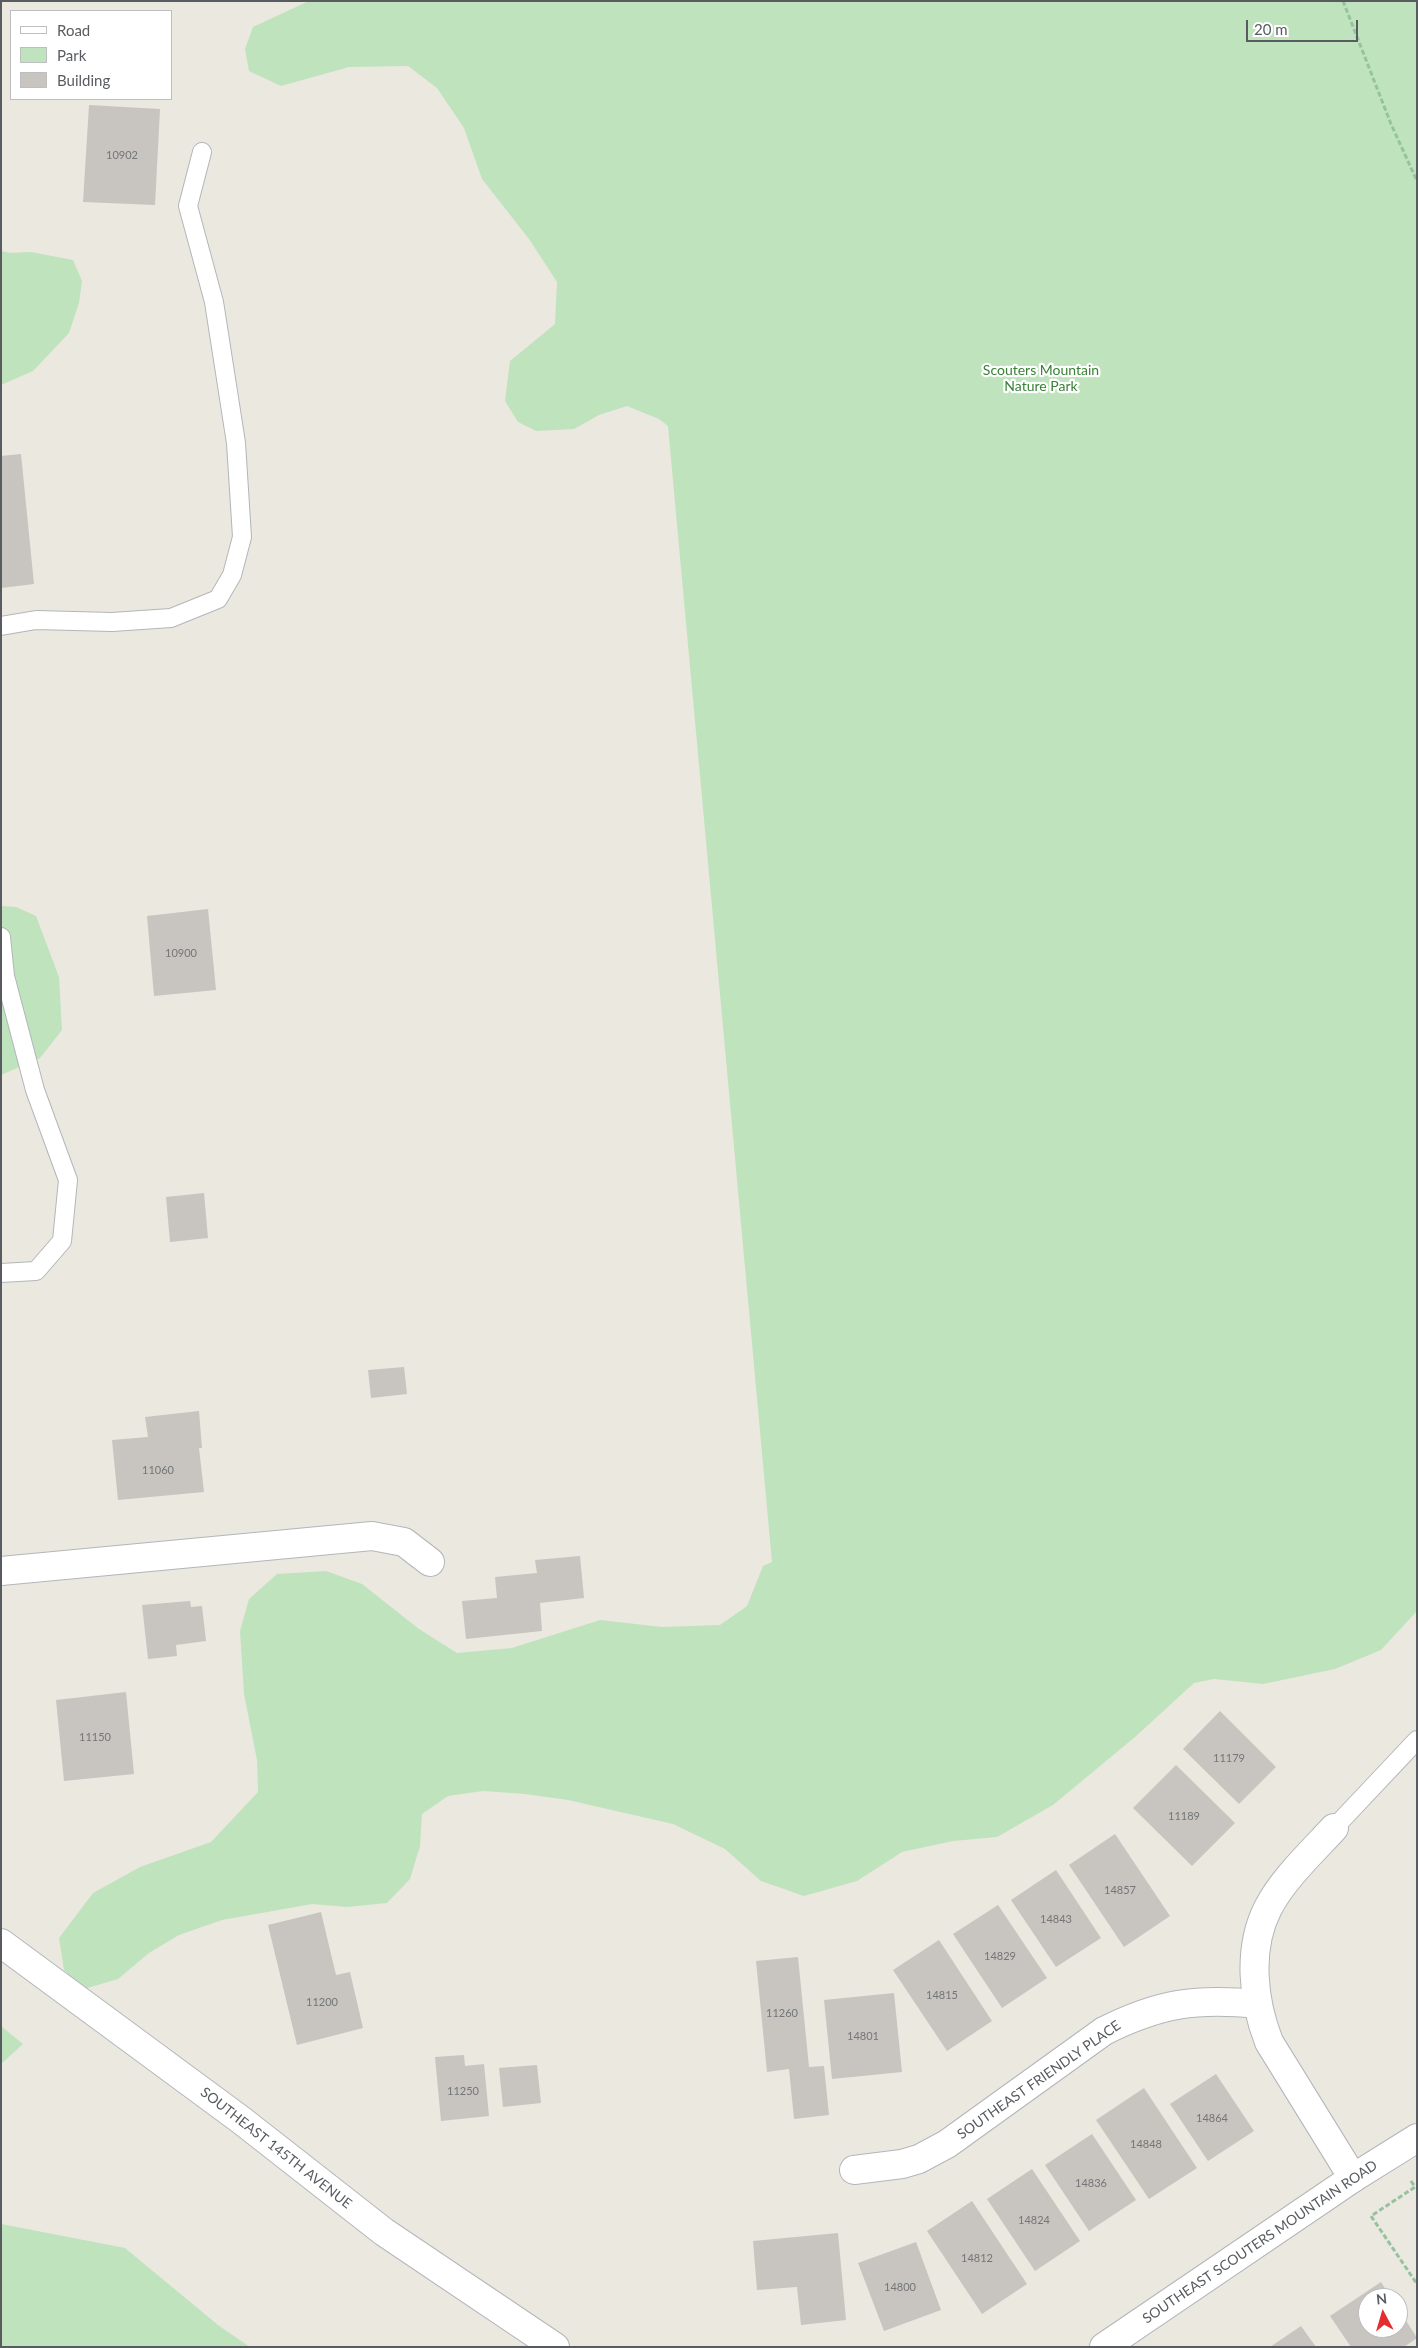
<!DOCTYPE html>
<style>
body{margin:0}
#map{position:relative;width:1418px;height:2348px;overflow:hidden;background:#ebe8df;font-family:Lato,sans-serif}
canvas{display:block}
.frame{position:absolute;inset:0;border:2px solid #585c60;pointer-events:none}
.legend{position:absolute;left:10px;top:10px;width:162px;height:90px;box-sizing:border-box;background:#fff;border:1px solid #bcbebf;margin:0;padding:6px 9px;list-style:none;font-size:15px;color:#585c60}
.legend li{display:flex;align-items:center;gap:10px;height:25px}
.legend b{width:25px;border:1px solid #bcbebf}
.north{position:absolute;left:1358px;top:2288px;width:50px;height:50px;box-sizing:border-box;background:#fff;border:1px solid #bcbebf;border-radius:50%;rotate:354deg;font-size:14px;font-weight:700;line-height:20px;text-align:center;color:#585c60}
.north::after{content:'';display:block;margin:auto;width:18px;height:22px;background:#e22e2e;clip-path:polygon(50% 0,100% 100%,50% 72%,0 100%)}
.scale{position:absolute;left:1246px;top:20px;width:112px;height:22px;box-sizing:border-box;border:2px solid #585c60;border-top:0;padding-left:6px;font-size:15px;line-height:18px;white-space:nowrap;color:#585c60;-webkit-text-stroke:4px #fff;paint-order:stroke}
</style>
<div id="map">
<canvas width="1418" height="2348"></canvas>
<div class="frame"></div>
<ul class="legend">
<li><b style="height:6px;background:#fff"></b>Road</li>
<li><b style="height:14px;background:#bfe3bc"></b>Park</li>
<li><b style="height:14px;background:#c8c4bf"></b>Building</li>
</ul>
<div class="north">N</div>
<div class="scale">20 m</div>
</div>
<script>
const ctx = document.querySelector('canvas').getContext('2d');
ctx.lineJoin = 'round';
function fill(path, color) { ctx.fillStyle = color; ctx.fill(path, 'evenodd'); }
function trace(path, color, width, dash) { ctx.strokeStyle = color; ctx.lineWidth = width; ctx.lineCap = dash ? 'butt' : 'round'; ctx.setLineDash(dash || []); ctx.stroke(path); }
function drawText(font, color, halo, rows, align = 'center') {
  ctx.font = font + ' Lato,sans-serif'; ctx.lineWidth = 4.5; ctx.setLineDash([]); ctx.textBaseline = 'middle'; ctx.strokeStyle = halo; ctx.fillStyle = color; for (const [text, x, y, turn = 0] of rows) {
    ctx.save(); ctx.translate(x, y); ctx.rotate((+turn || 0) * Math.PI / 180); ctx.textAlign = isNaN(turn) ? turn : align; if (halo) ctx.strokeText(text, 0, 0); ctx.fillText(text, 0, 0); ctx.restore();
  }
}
fill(new Path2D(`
 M309 1H1417V1611L1381 1650 1335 1669 1263 1684 1214 1679 1194 1683 1135 1737 1053 1805 997 1837 953 1841 902 1852 857 1881 804 1896 761 1881 725 1849 673 1824 568 1800 525 1794 483 1791 448 1796 422 1814 420 1846 410 1879 387 1903 347 1907 312 1904 222 1920 179 1935 149 1953 118 1979 84 1989 64 1970 59 1938 93 1893 140 1867 211 1842 258 1792 257 1760 244 1694 240 1631 249 1599 277 1574 326 1571 362 1584 419 1629 457 1653 512 1648 600 1620 662 1627 720 1625 747 1606 763 1566 772 1562 668 426 659 419 627 406 599 415 574 429 536 431 518 422 505 401 510 361 555 324 557 282 529 239 482 179 464 128 437 88 408 66 349 67 281 86 249 71 245 49 253 27Z
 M1 251 10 253 31 252 73 260 82 281 79 303 69 333 33 371 1 385Z
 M1 906 16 907 36 916 59 977 62 1030 40 1058 1 1075Z
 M1 2026 23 2044 1 2064Z
 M1 2224 125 2248 218 2325 250 2347H1Z`), '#bfe3bc');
fill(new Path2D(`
 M89 105 160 109 155 205 83 202Z
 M21 454 34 584 1 588V456Z
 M208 909 216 990 154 996 147 916Z
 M204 1193 208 1238 170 1242 166 1197Z
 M404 1367 407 1394 371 1398 368 1370Z
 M199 1411 202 1448H199L204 1492 118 1500 112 1440 148 1437 145 1417Z
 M580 1556 584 1598 540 1603 542 1631 466 1639 462 1601 497 1598 495 1577 537 1573 535 1560Z
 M190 1601 191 1607 202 1606 206 1641 176 1645 177 1656 148 1659 142 1605Z
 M126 1692 134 1774 64 1781 56 1700Z
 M1220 1711 1276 1767 1239 1804 1183 1749Z
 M1176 1765 1235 1823 1192 1866 1133 1808Z
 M1115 1834 1170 1916 1124 1947 1069 1865Z
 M1056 1870 1101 1938 1056 1967 1011 1900Z
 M998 1905 1047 1978 1002 2008 953 1934Z
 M321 1912 336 1975 350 1972 363 2028 297 2045 268 1925Z
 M939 1940 992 2021 947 2051 893 1970Z
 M798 1957 809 2067 824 2066 829 2115 794 2119 789 2069 767 2072 756 1961Z
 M894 1993 902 2072 832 2079 824 2000Z
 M464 2055 465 2066 484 2064 489 2116 441 2121 435 2057Z
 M537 2065 541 2103 503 2107 499 2068Z
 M1216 2074 1254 2131 1208 2161 1170 2104Z
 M1144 2088 1197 2168 1149 2199 1096 2120Z
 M1092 2134 1136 2200 1089 2231 1045 2165Z
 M1032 2169 1080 2241 1035 2271 987 2199Z
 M972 2201 1027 2284 982 2314 927 2231Z
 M838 2233 846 2320 801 2325 797 2287 757 2290 753 2241Z
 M916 2242 941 2310 884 2331 858 2263Z
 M1381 2282 1391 2298H1368V2328H1398V2308L1417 2338 1404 2347H1351L1330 2316Z
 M1301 2326 1316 2347H1270Z`), '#c8c4bf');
const service = new Path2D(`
 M1 626 36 620 112 622 171 618 218 599 232 575 242 537 236 443 214 302 188 206 202 152
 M1 937 5 976 35 1090 68 1180 62 1241 36 1271 1 1273
 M1334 1828 1417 1740`);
const minor = new Path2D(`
 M1 1571 372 1536 404 1542 430 1562
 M1334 1828C1312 1852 1283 1879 1268 1908 1247 1949 1253 2001 1269 2042L1353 2178
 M854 2170 902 2164 919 2159 947 2144 1104 2031C1160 2003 1196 1998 1258 2004`);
const tertiary = new Path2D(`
 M1104 2347 1353 2178 1417 2138`);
const secondary = new Path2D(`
 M1 1943 241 2120 384 2232 555 2347`);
trace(service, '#b2b6ba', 20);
trace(minor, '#b2b6ba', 30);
trace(tertiary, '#b2b6ba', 30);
trace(secondary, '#b3b7bc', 30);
trace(new Path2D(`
 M1343 1 1391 124 1417 181
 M1411 2181 1415 2187 1371 2216 1417 2284`), '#96c39f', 3, [5, 2.5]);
trace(service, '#fff', 18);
trace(minor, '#fff', 28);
trace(tertiary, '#fff', 28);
trace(secondary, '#fff', 28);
drawText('11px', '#747678', null, [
 ["10902",122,155],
 ["10900",181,953],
 ["11060",158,1470],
 ["11150",95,1737],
 ["11179",1229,1758],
 ["11189",1184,1816],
 ["14857",1120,1890],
 ["14843",1056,1919],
 ["14829",1000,1956],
 ["14815",942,1995],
 ["11200",322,2002],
 ["11260",782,2013],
 ["14801",863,2036],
 ["11250",463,2091],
 ["14864",1212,2118],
 ["14848",1146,2144],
 ["14836",1091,2183],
 ["14824",1034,2220],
 ["14812",977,2258],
 ["14800",900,2287]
]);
drawText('14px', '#398136', '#fff', [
 ["Scouters Mountain",1041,370],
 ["Nature Park",1041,386]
]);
drawText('14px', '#585c60', '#fff', [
 ["SOUTHEAST FRIENDLY PLACE",1039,2080,-35],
 ["SOUTHEAST 145TH AVENUE",276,2148,38],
 ["SOUTHEAST SCOUTERS MOUNTAIN ROAD",1260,2242,-34]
]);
</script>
